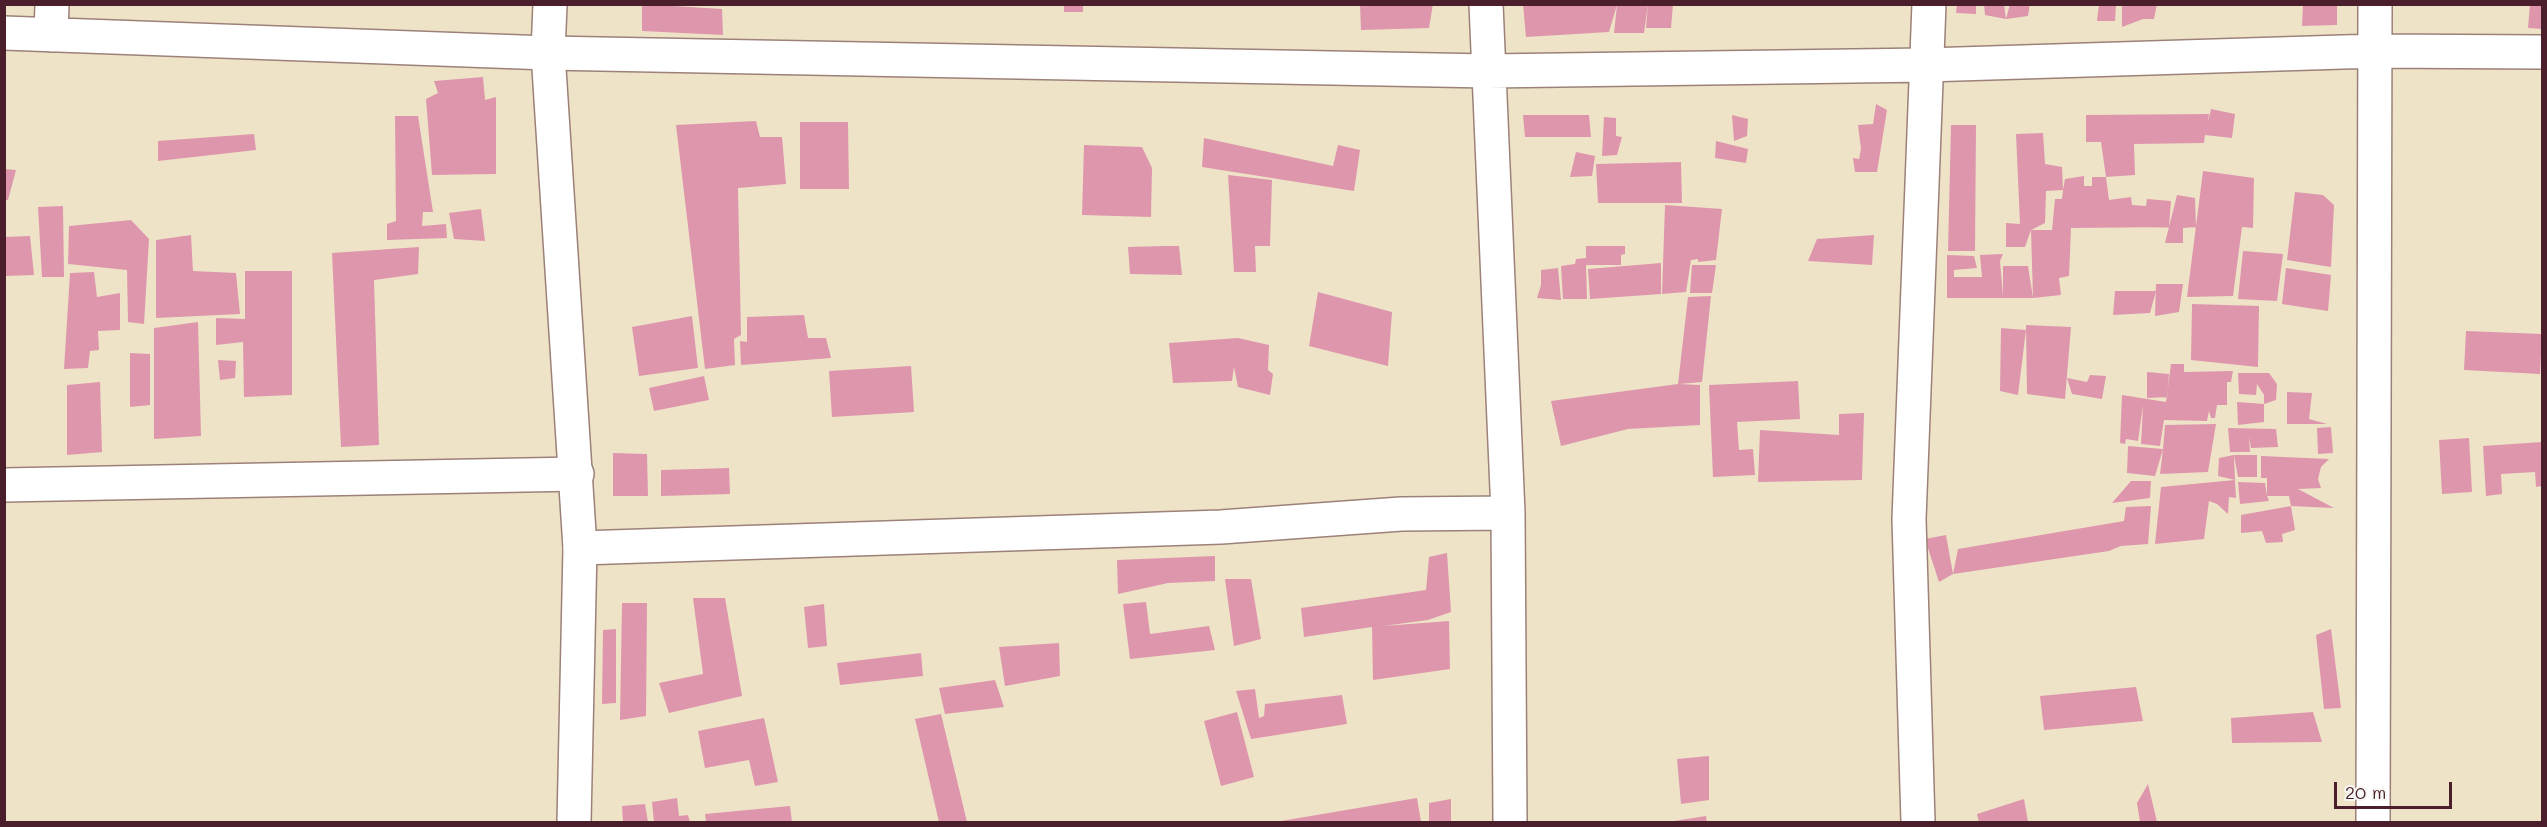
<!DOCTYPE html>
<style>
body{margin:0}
#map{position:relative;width:2547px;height:827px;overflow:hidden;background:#eee3c7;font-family:Mali,sans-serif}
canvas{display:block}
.frame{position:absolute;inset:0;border:6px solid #4a1f2b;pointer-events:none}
.scale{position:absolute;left:2334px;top:782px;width:118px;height:27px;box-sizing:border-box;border:3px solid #4a1f2b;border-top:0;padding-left:8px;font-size:18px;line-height:21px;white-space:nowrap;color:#4a1f2b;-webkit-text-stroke:4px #f6f6f2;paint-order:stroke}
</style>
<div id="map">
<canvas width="2547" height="827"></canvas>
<div class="frame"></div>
<div class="scale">20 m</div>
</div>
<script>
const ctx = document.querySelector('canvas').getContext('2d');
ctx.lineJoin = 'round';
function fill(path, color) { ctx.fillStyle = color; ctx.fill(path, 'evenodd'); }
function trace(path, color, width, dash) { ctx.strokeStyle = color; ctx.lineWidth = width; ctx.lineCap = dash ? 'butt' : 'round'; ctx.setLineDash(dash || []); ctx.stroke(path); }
fill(new Path2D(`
 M642 4 722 9 723 35 642 31Z
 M1064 4H1083V12H1064Z
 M1360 4H1433L1429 28 1361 30Z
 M1523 4 1617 5 1648 4 1644 33H1614L1617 5 1609 32 1526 37Z
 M1648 4H1673L1671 28H1646Z
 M1957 4H1976V14L1956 13Z
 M1984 4H2004L2006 19 1985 15Z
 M2010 4H2030L2028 16 2006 19Z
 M2099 4H2116L2115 21H2097Z
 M2122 4H2157L2154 19H2143L2122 27Z
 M2303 4H2337V25L2302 26Z
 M2530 4H2542V29L2528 28Z
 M483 77 485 100 496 97V174L432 175 426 99 438 93 434 81Z
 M1876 104 1887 110 1877 172H1855L1853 158 1859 159 1861 149 1858 125 1873 124Z
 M2211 109 2235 114 2232 138 2205 135 2204 143 2134 144 2135 175 2106 177 2101 142H2086V115L2209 114 2208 122Z
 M1523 115H1589L1591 137H1525Z
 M1732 115 1748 119 1747 136 1734 141Z
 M395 116H418L433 212H423L422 226 446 224 447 238 387 240V224L396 221Z
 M1604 117 1616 118V136L1622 137 1617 155 1602 156Z
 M756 121 760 137H782L786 184 738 188 741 335 734 339 735 365 705 369 676 125Z
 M800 122H848L849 189H800Z
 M1951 125H1976L1975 251H1948Z
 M2043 133 2045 164 2062 167 2063 190 2065 179 2084 176V186H2092V177H2106L2109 200 2131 197 2132 205 2146 206 2147 199 2171 201 2169 227 2071 228 2069 276 2059 278 2061 295 2033 298 2031 230H2052L2055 199H2062L2063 190 2046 191 2045 223 2031 230 2025 247H2006V223L2020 224 2016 134Z
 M254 134 256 150 158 161V141Z
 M1204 138 1333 166 1338 145 1360 150 1354 191 1202 167Z
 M1716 141 1748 149 1746 163 1715 158Z
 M1084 145 1142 147 1152 168 1151 217 1082 215Z
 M1576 152 1595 156 1592 176 1570 177Z
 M1681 162 1682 203H1598L1596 164Z
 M4 169 16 170 8 200H4Z
 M2203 171 2254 178 2253 228 2242 227 2233 296 2187 297Z
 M1228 175 1272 180 1270 246H1255L1256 272H1234Z
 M2295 192 2323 195 2334 205 2331 267 2287 260Z
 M2177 195 2195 198 2196 227 2183 228V243H2165Z
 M1665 205 1722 209 1716 260 1698 262V259L1691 260 1686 292 1662 294Z
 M63 206 64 277H42L38 207Z
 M481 209 485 241 454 239 449 213Z
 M131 220 149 239 144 324 128 322 127 270 68 264 69 226Z
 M191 235 193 271 236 273 240 314 156 318V240Z
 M1874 235 1872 265 1808 261 1817 239Z
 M30 236 34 275 4 276V237Z
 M1165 246H1179L1182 275 1130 274 1128 247Z
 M1586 246H1625V254L1621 255V265H1586L1587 299H1563L1561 266 1575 264 1576 259 1586 258Z
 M419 247 418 274 374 280 379 445 341 447 332 253Z
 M2243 251 2283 254 2277 301 2238 299Z
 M2003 254 2000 261 2003 296V266H2028L2033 298H1947V255L1974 256 1977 268 1954 270V277H1982L1980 255Z
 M1661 263V294L1590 299 1588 269Z
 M1692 265H1716L1712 293H1690Z
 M1558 268 1561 300 1537 298 1541 285V270Z
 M2286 268 2331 275 2328 311 2282 304Z
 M245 271H292V395L244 397 243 342 216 345V318L245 319Z
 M94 272 97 297 120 293V330L98 331 99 350 90 351 88 368 64 369 70 273Z
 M2156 284H2183L2179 312 2155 316Z
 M2115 291H2156L2150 313 2113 315Z
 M1318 292 1392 312 1388 366 1309 346Z
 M1711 296 1702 382 1679 384 1700 385V425L1628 429 1561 446 1551 401 1678 384 1688 297Z
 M2192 304 2259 306 2258 367 2191 360Z
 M804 315 808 338H826L831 358 741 365 740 341 747 342V317Z
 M692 316 698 368 639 376 632 327Z
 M198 322 201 436 154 439V328Z
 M2026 325 2071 327 2065 399 2027 394Z
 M2001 328 2026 330 2018 395 2000 391Z
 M2466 331 2542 334 2540 374 2464 370Z
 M1238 338 1269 345 1268 370 1273 374 1270 395 1238 387 1234 367 1232 381 1173 383 1169 343Z
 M130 353 150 354V405L130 407Z
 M218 360 236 361 235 378 220 380Z
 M2171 364H2184V372L2233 371 2231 382H2227V405H2217L2215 418H2211L2209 411 2207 421 2164 420 2160 446 2141 444 2143 405 2138 441 2126 439 2125 444 2120 443 2122 395 2166 402Z
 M911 366 914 412 832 417 829 371Z
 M2147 372 2169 374 2167 397 2147 398Z
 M2238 373H2269L2277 384 2276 400 2264 404V395L2257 384 2256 395 2239 394Z
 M2090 375 2106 376 2102 399 2072 394 2067 378 2087 382Z
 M704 376 709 400 654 411 649 388Z
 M1798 381 1800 419 1737 422 1739 450 1753 449 1755 475 1713 477 1709 385Z
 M100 382 102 452 67 455V385Z
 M2287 392 2312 393 2309 419 2327 424H2287Z
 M2237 402 2264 404V422L2238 425Z
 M1864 413 1862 480 1758 482 1760 430 1839 435V414Z
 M2216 424 2208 472 2160 474 2163 449 2155 476 2127 473 2128 446 2163 449 2165 425Z
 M2331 427 2333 453 2318 454 2317 428Z
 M2228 428 2276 429 2278 447 2251 448 2249 437 2250 452H2230Z
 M2469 438 2472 492 2442 494 2439 440Z
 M2542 442V486L2536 487 2535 472 2501 474 2502 494 2486 496 2483 446Z
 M613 453 647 454 648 496H613Z
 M2234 455H2257V477H2238L2234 455 2235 480 2218 476 2219 458Z
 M2261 456 2329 459 2321 467 2318 479 2321 488 2298 489 2334 508 2291 506 2289 496H2267L2269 501 2240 504 2238 482 2265 483 2267 496V478H2261Z
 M729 468 730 494 661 496V470Z
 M2235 480 2236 498 2229 497 2228 514 2217 504 2209 501 2204 539 2155 544 2161 487Z
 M2131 481H2151L2150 498 2112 503Z
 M2151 506 2148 544 2121 546 2109 551 1953 574 1958 549 2124 521 2126 507Z
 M2291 506 2295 530 2282 534 2283 542 2266 543 2262 531 2241 533V515Z
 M1946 535 1953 574 1939 582 1925 539Z
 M1447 553 1451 612 1428 620 1383 626 1449 621 1450 669 1373 680 1372 627 1304 637 1301 608 1426 590 1429 557Z
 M1215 556V581L1168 583 1118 594 1117 560Z
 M1225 579H1251L1261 639 1234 646Z
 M693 598H725L742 696 669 713 659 683 703 674Z
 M1146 602 1150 634 1209 626 1215 650 1130 659 1123 604Z
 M622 603H647L646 716 620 720Z
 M824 604 827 646 808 648 804 607Z
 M616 629V703L602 704 603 630Z
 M2331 629 2341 708 2324 709 2316 635Z
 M1059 643 1060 676 1005 686 999 647Z
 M921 653 923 676 840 685 837 663Z
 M995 680 1004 707 945 714 939 688Z
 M2136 687 2143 721 2044 730 2040 696Z
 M1255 689 1259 718 1264 716 1265 704 1342 695 1347 724 1251 739 1236 691Z
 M1237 712 1254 777 1221 786 1204 721Z
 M2313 712 2322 742 2232 743 2231 718Z
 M941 714 967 822H939L915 719Z
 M764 718 778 782 755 786 749 760 705 768 698 731Z
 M1709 756V800L1681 804 1677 759Z
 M2148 784 2157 822H2140L2137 803Z
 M677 798 679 816 688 815 690 822H654L652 802Z
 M1417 798 1421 822H1281V821Z
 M1451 799V822H1429V803Z
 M2024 799 2028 822H1979L1977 814Z
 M645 804 648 822H623L622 806Z
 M790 806 792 822H706L705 814Z
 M1706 816 1707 822H1674V821Z`), '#de96ad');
const street = new Path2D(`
 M1486 4 1508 513 1510 822
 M4 33 548 53 1488 71 1926 65 2375 51 2542 52
 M51 35 52 4
 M4 485 577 474
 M580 548 1221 527 1401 514 1508 513
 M1918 822 1909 519 1929 4
 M2373 822 2375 4`);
const secondary = new Path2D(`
 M550 4 548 53 580 548 574 822`);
trace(street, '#9c8179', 36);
trace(secondary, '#9c8179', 36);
trace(street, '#fff', 33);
trace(secondary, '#fff', 33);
</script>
